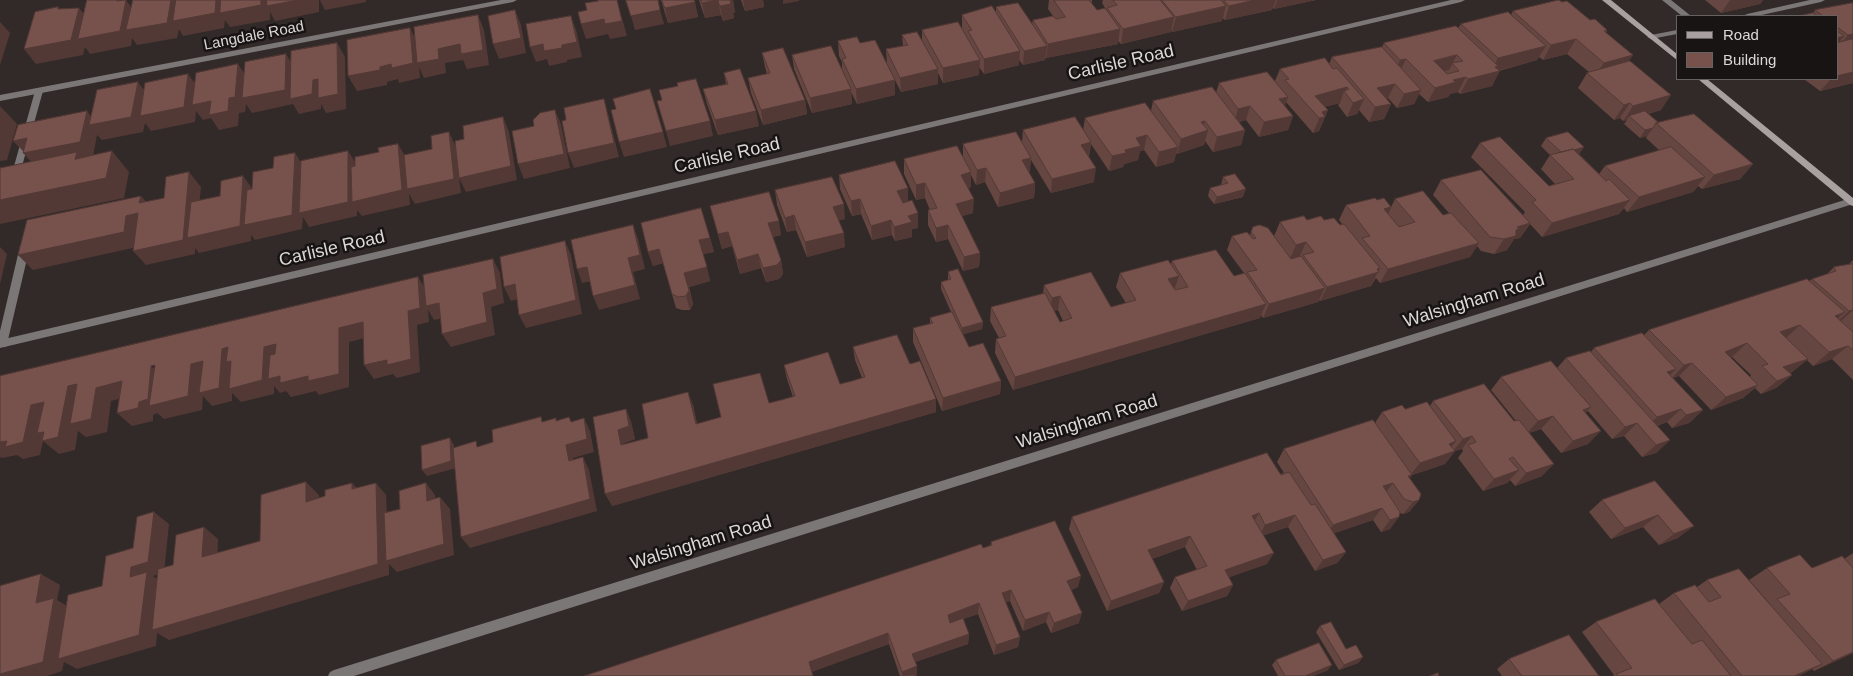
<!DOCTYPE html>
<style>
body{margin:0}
#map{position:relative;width:1853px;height:676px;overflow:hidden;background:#322a29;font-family:Helvetica,sans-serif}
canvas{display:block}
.legend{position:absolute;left:1676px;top:15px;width:162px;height:65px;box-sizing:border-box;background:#171413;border:1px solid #666261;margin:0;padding:6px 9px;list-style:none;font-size:15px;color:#ddd8d7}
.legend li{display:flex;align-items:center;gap:10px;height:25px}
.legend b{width:25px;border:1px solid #666261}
</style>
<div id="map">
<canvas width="1853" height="676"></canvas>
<ul class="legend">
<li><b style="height:6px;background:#a8a1a0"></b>Road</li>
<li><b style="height:14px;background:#77514c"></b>Building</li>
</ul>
</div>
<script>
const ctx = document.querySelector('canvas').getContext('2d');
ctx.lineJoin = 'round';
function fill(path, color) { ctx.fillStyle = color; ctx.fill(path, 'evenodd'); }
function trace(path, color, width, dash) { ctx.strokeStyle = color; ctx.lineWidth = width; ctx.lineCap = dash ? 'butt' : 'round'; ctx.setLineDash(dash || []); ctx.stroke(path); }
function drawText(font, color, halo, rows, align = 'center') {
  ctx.font = font + ' Helvetica,sans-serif'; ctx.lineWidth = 5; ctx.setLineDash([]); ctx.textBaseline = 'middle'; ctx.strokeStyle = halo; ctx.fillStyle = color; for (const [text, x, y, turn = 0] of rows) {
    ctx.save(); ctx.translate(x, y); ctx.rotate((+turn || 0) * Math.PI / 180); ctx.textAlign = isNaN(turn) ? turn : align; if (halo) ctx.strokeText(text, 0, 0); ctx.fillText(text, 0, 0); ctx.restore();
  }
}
fill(new Path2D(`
 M1662 0H1671L1691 16H1682Z
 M1810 0H1825L1821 2 1757 16H1743L1747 14Z
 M1677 30V34L1651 39 1647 37 1651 35Z
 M39 88 43 91 19 177 15 180 11 177 35 91Z
 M25 243 30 246 7 344 6 347H0V331L20 246Z`), '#7b7776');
fill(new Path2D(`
 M501 0H517L513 2 0 101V95Z
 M1451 0H1465L1461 2 0 348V340Z
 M1851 198H1853V204L354 676H328L330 672 334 670Z`), '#7b7776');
fill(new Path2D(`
 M1602 0H1611L1677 54V60Z
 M1698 79H1707L1853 198V206L1850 205Z`), '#a8a1a0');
fill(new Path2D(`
 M661 0H694L698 17 668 23Z
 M699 0H733L735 13H733L734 18 723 21 721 15 705 18Z
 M741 0H763L764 7 745 11Z
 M1049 0H1092V3L1097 10 1107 11 1102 3 1103 0H1316L1274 9 1273 7 1272 10 1225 20 1222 18V21L1172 32 1171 30V32L1121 44 1118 41V44L1046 58V57L1045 60 1023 65 1019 60V65L984 74 979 67V75L943 83 938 73V84L901 92 887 64 886 49 903 46 902 35 922 40V30L962 29V15L996 12V7L1032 24 1033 20 1053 16 1048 9Z
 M1705 0H1763L1760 4 1721 13Z
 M1853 3V83L1820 91 1804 79H1837V16H1799L1813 13 1815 10Z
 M1513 11 1590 20 1607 30 1606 33 1628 62 1661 110 1648 114 1659 123 1753 164 1740 179 1702 189 1698 186 1693 192 1627 212 1624 208 1619 214 1542 237 1530 224 1520 238 1514 239 1507 250 1494 254 1481 251 1477 246 1470 257 1380 283 1376 278 1371 286 1320 301 1319 300 1318 302 1263 318 1261 315 1260 318 1013 390 995 353 996 339 999 338 990 321 991 307 1043 294 1044 285 1111 307 1126 303 1116 287 1120 273 1171 264 1172 261 1234 276 1244 273 1227 250 1232 236 1250 235 1253 227 1274 236 1280 222 1307 220H1324L1340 225 1342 224 1339 220 1346 205 1388 213 1395 199 1443 215 1449 213 1433 195 1441 180 1523 215 1525 212 1471 157 1480 143 1549 186 1555 184 1541 169 1550 155 1541 146 1546 138 1584 147 1579 154 1599 174 1605 166 1660 151 1646 138 1647 136 1640 138 1624 124 1627 120 1623 121 1620 118 1614 120 1578 88 1587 73 1589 72 1567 54 1543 60 1539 57 1537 60 1499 71 1492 86 1460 94 1458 92 1450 94 1448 97 1428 102 1419 94 1414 104 1397 108 1388 98 1386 99 1391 104 1384 119 1369 122 1359 110 1357 114 1347 117 1338 105 1340 103 1324 107 1328 110 1319 131 1313 133 1286 102 1285 106 1293 116 1288 130 1259 137 1246 120 1239 122 1245 130 1241 145 1213 152 1205 141 1204 145 1177 154 1176 153 1174 162 1156 167 1144 150 1140 151 1138 160 1124 164 1123 167 1109 171 1091 144 1089 156 1094 182 1051 193 1031 160 1029 172 1035 183 1034 198 998 207 985 182 976 185 971 175V187L968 188 973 213 962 216 980 253 979 267 963 271 948 239 936 242 928 225V210H930L925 198 916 200 904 174V159L963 157V144L1022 142 1023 130 1083 131 1085 118 1151 111 1153 101 1216 93 1219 83 1275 81 1280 69 1329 64 1332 57 1382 47 1384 43 1458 28 1461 24 1511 15ZM1058 310 1063 321 1060 322 1054 311Z
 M838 41 860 43 895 80V95L857 104 851 92 852 104 812 113 794 69 792 55 842 70V62L839 56Z
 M762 53 805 100 807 114 763 125 751 93 748 78 767 74 765 67Z
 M724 73 759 126 718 135 707 104 703 89 726 84Z
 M839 175 908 188V201L918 228 912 229V237L895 241 892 235 872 240 861 214 852 216 840 189Z
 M1223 177 1243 197 1214 204 1208 196 1210 188 1221 185Z
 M775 190 845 219 839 220 845 247 807 257 796 230 787 232 777 205Z
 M710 206 781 235 773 237 781 260 783 274 779 279 766 282 761 268 740 274 732 246 722 249Z
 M710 238 714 252 703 254 710 281 689 287 693 304 690 310H682L676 308 663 263 653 266 648 252Z
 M1853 260V380L1832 359 1813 366 1807 360 1792 372 1790 373 1792 375 1776 388 1761 394 1755 388 1743 398 1711 410 1679 376 1673 378 1703 410 1689 423 1672 428 1667 422 1657 426 1670 440 1656 453 1642 457 1624 436 1612 439 1588 411 1585 413 1588 444 1561 453 1541 429 1529 433 1542 476 1515 486 1510 480 1507 483 1483 491 1458 458 1463 451 1462 449 1455 451 1445 464 1412 475 1409 478 1419 500 1409 512 1403 514 1400 513 1390 529 1381 532 1373 520 1334 533 1346 552 1337 563 1315 571 1288 527 1264 535 1267 564 1229 577 1233 585 1227 596 1182 611 1170 588 1175 577 1197 570 1185 547 1152 559 1164 582 1159 593 1107 611 1069 529 1072 517 1284 473 1277 462 1284 449 1375 423 1382 412 1430 406 1433 401 1514 421H1516L1491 390 1501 377 1557 368 1566 358 1591 352 1594 348 1644 335 1649 330 1809 281 1812 279 1827 274 1834 267 1848 265ZM1732 357 1751 375 1750 377 1731 358Z
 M948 272 983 322 982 329 963 334 969 347 1001 381 1000 394 942 411 913 342V328L930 324V318L951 312 941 289V282L948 280Z
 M853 347 910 364 936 412 612 506 626 409 631 422 635 439 624 443V444L648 438 693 405 697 424 793 397 787 379 784 365 840 384 862 378 855 360Z
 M1655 481 1678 538 1659 545 1643 527 1611 539 1589 512 1602 500Z
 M991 542 1078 587 1071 590 1079 623 1051 633 1046 622 1023 631 1010 601 1006 602 1020 637 1018 647 994 655 978 614 963 619 969 634 968 644 915 662 917 666V675L915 676H900L889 644 812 671 584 676 983 548 990 546Z
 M1853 553V653L1814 671 1812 669 1798 676H1613L1614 675 1582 632 1596 622 1659 604 1674 593 1697 587 1707 580 1770 604 1749 580 1767 568H1812L1844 559Z
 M1320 626 1346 649 1363 657 1358 663 1339 670 1316 632Z
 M1509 659 1599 676H1502L1497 669Z
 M1276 660 1328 670 1313 676H1278L1272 665Z`), '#664641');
fill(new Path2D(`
 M117 0H126L136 14 169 0H319V12L275 21 270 12V20L230 27 225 20 224 28 183 36 179 29 177 38 137 45 132 38 131 46 90 54 85 47 83 55 36 64 24 49 79 8 90 22 117 1Z
 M320 0H366V2L325 10Z
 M617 0 627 36 610 39 608 34 586 39 581 24Z
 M718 0 721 15 705 18 702 3Z
 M730 0H733L735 13H733L734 18 723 21 720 6Z
 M743 0H763L764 7 745 11Z
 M783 0H799V1L783 4Z
 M1255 0H1276L1272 10 1225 20 1229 6Z
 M1277 0H1316L1274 9Z
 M1730 0H1763L1760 4 1721 13Z
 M695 2 698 17 668 23 665 8Z
 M1226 6 1222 21 1172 32 1176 17Z
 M515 10 521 25 526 53 499 59 493 44Z
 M660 10 664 24 635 30 631 16Z
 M478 15 484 30 489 65 467 69 463 60 445 63 446 73 424 78 419 67 420 78 399 83 398 79 387 82V85L357 91 348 76 380 67 410 28 417 42 438 49 460 44Z
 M571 16 576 30 582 57 567 60V62L549 66 547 59 536 62 530 47 543 44Z
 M1174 17 1171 32 1121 44 1123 29Z
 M0 22 10 33 0 65Z
 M1120 29 1118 44 1046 58 1048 44Z
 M1853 34V46L1837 49 1848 35Z
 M1844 36 1837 45V38Z
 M1576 39 1567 54 1543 60 1551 45Z
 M337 43 345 57 346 109 326 113 321 104V109L299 114 293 104 252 113 246 104 245 112 239 113 238 126 219 130 211 118 203 120 196 111 195 122 151 131 145 123 143 132 102 140 97 135 93 156 37 168 23 153H25L13 141 87 111 97 124 138 82 149 97 188 74 199 89 211 101 229 98 238 64 248 79 286 54 295 69 313 80Z
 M1047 46 1045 60 1023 65 1024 51Z
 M1546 46 1537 60 1496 71H1500L1492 86 1460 94 1468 79 1490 73 1498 58Z
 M1020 51 1019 65 984 74V59Z
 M1457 55 1449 70 1426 75 1434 61Z
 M1633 55 1623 70 1594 77 1604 63Z
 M1406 59 1399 73 1394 75 1400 60Z
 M980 60 979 75 943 83V68Z
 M938 69V84L901 92 900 78Z
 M1853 72V83L1820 91 1831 79H1837V76Z
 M1466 77 1458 92 1450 94 1448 97 1428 102 1435 88 1453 80Z
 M895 80V95L857 104 856 89Z
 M1395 84 1388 98 1370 103 1377 88Z
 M1347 87 1346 92 1344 91 1340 103 1311 110 1315 96Z
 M851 89 852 104 812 113 810 98Z
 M1421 90 1414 104 1397 108 1404 94Z
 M1671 95 1661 110 1631 118 1629 116 1627 120 1623 121 1633 106Z
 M1288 97 1283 111 1279 99Z
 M604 99 608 114 619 157 574 168 568 153Z
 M1364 99 1357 114 1347 117 1353 103Z
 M805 100 807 114 763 125 761 110Z
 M1630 103 1620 118 1614 120 1624 105Z
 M1391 104 1384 119 1369 122 1375 107Z
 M0 106 17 124 7 160 0 161Z
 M1250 106 1246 120 1234 123 1238 109Z
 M555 110 561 124 570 168 524 179 518 164Z
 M1328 110 1319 131 1313 133 1322 112Z
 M756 111 759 126 718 135 715 120Z
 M1293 116 1288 130 1259 137 1264 122Z
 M503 117 509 132 517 180 466 192 459 178 461 193 415 204 409 194 410 205 362 216 357 210V216L309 227 303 217 302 229 255 240 251 235V241L199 253 195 248V254L146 265 133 251 189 172 201 187 196 236 243 176 254 191 295 153 304 167 348 151 357 165 398 144 406 158 409 189 449 132 456 147Z
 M710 121 713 136 670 146 666 131Z
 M1205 121 1202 132 1208 130 1204 145 1177 154 1181 139 1201 122Z
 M1653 128 1647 136 1640 138 1645 130Z
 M1245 130 1241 145 1213 152 1217 137Z
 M663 132 667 147 624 157 619 142Z
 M1147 135 1144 150 1140 151 1138 160 1124 164 1123 167 1109 171 1112 156 1125 150 1136 138Z
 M1091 142 1088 157 1081 145Z
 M1178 147 1174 162 1156 167 1159 152Z
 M1584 147 1578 155 1562 153Z
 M112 151 129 172 124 198 0 224V200Z
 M1031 158 1030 172 1020 174 1022 160Z
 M1753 164 1740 179 1702 189 1714 175Z
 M986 168 985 182 976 185 977 170Z
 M1096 168 1094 182 1051 193 1052 179Z
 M971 172V187L961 189V175Z
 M1705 177 1693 192 1627 212 1639 197Z
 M925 183V198L916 200V185Z
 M1035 183 1034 198 998 207 1000 193Z
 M908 188V203L898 205 897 191Z
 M1246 189 1243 197 1214 204 1217 197Z
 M141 196 154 210 139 203Z
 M860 199 861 214 852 216 851 201Z
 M974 199 973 213 955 218 956 204Z
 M1630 200 1619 214 1542 237 1552 223Z
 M844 204 845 219 834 221 833 207Z
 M1391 207 1383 221 1384 209Z
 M138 213 137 247 33 270 18 255 126 216Z
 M918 213V228L912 229V237L895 241 894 227 908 216Z
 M794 215 796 230 787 232 785 218Z
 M891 220 892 235 872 240 871 226Z
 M779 221 781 235 771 237 768 223Z
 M1530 223 1520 238 1514 239 1507 250 1494 254 1504 239 1517 227Z
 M633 225 638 239 645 269 633 272 640 299 599 310 593 296 628 258Z
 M948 225V239L936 242V228Z
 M728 232 732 246 722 249 718 234Z
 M844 233 845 247 807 257 805 242Z
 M710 238 714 252 703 254 699 240Z
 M565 241 571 255 582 314 526 328 519 315Z
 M1306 242 1300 256 1290 259 1296 245Z
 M1479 243 1470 257 1380 283 1388 269Z
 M0 247 7 254 0 284Z
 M659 249 663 263 653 266 648 252Z
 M980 253 979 267 963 271 964 257Z
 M758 254 761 268 740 274 737 260Z
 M493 259 500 273 504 303 491 307 495 335 451 347 442 334 483 293Z
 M781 260 783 274 779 279 766 282 763 268Z
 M587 267 592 281 582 283 577 269Z
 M707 267 710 281 688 287 684 273Z
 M1380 268 1371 286 1320 301 1327 287Z
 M1179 276 1174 290 1168 279Z
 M418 277 427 291 439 303 448 317 434 320 428 310 429 322 417 325 420 372 397 378 393 374 374 379 364 365 408 311Z
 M515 284 522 298 511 301 504 287Z
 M1325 288 1318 302 1263 318 1269 304Z
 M689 290 693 304 690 310 686 296Z
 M1060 296 1058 310 1050 312 1052 298Z
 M1266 304 1260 318 1013 390 1015 377Z
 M1853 310 1839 323 1833 325 1849 311Z
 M1845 312 1829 326 1835 316Z
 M363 322 373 336 349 342V387L319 395 316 391 291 397 286 391 280 393 274 386V394L241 402 232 393V401L212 406 203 396 202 410 164 419 157 413 153 415V421L132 426 117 413 139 402 151 366 165 379 191 364 222 349 228 347H264Z
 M983 322 982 329 961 335 962 328Z
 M1800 325 1785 339 1780 332Z
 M1747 343 1732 357 1710 365 1725 352Z
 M1848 346 1832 359 1813 366 1829 352Z
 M1808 359 1792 372 1774 378 1783 367Z
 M1692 363 1679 376 1671 379 1684 365Z
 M1676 369 1663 382 1667 372Z
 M1792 375 1776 388 1761 394 1777 381Z
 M122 381 137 394 111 401 107 432 86 437 78 431 75 450 59 454 43 441 40 455 23 459 17 455 2 458 0 457V442L31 405 68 386 77 384 96 388Z
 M1001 381 1000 394 942 411 943 398Z
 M1758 385 1743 398 1711 410 1726 397Z
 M688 392 693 405 700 437 696 424Z
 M936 399V412L612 506 605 494Z
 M1591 407 1579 420 1583 410Z
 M626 409 631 422 635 439 624 443 627 458 621 445 618 430Z
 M1681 409 1667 422 1643 430 1657 417Z
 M1703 410 1689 423 1672 428 1686 415Z
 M1553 416 1541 429 1526 434 1538 421Z
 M584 418 590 431 594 452 573 458 576 474 569 461 566 445Z
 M1637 423 1624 436 1612 439 1625 427Z
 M1601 431 1588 444 1561 453 1573 441Z
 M1472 436 1462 449 1455 451 1445 464 1412 475 1403 487 1408 476 1410 475 1420 463 1452 452 1463 439Z
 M450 438 454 445 456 468 427 476 422 470Z
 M1670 440 1656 453 1642 457 1656 445Z
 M1456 441 1446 454 1449 444Z
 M583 457 589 470 597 511 470 548 461 537Z
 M1554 464 1542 476 1515 486 1526 473Z
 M1519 470 1507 483 1483 491 1494 479Z
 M306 482 319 495 318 514 306 502Z
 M352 483 363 495 352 489Z
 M376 483 386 495 389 560 440 497 450 509 454 555 397 572 389 564V575L169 640 157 633 156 646 77 669 64 662 62 671 47 676H0V674L36 603 41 574 60 585 57 600 72 609 130 577 131 567 154 512 169 524 164 573 153 576 163 583 158 628Z
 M426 483 435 495 437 513 427 501Z
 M1393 483 1384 495 1383 486Z
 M1419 500 1409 512 1403 514 1413 502Z
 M1382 508 1373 520 1324 537 1333 525Z
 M1259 513 1252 525V516Z
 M1295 515 1288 527 1259 537 1265 525Z
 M1658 515 1643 527 1611 539 1625 528Z
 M1399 517 1390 529 1381 532 1390 520Z
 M1694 526 1678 538 1659 545 1674 534Z
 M204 527 218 539 217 568 202 557Z
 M1190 536 1185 547 1143 562 1148 550Z
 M1346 552 1337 563 1315 571 1323 560Z
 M1274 553 1267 564 1219 581 1225 570Z
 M1081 576 1078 587 1064 592 1067 581Z
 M1164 582 1159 593 1107 611 1111 601Z
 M1233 585 1227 596 1182 611 1188 601Z
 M1011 590 1010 601 1001 604 1002 593Z
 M979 603 978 614 947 625 948 615Z
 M1049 612 1046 622 1023 631 1025 620Z
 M1082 613 1079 623 1051 633 1054 623Z
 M888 633 889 644 812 672 809 662Z
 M969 634 968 644 912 663V654Z
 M1020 637 1018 647 994 655 996 645Z
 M1853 652V653L1814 671 1833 661Z
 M1363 657 1358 663 1339 670 1344 665Z
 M1822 664 1803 674 1798 676H1794Z
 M1332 665 1328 670 1313 676H1305Z
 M917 666V675L902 676V672Z`), '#533935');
const building = new Path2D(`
 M87 0H117V1L126 0 120 31 78 39Z
 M133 0H171L167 23 126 30Z
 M176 0H216L215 13 173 21Z
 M221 0H261V5L220 13Z
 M267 0H298L267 6Z
 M598 0H617L622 21 605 24 604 19 581 24 578 12 587 10 585 3 598 1Z
 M626 0H658L660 10 631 16Z
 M662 0H694L695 2 665 8Z
 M701 0H717L702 3Z
 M718 0H730L731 4 720 6Z
 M1054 0H1090H1089L1097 10 1105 8 1120 29 1048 44 1033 20 1053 16 1056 19 1065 17Z
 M1113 0H1160L1174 17 1123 29 1107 8 1117 5Z
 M1162 0H1221L1226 6 1176 17Z
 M1224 0H1255L1229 6Z
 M1559 0 1562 2 1567 1 1590 20 1595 19 1607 30 1604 31 1633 55 1604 63 1576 39 1551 45 1513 11Z
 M1018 3 1047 46 1024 51 996 7Z
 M1853 3V34L1848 35 1837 27V16H1823L1815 10Z
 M992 6 1020 51 984 59 968 31 972 30 962 15Z
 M58 7V9L79 8 71 40 24 49 35 12Z
 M515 10 521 38 493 44 488 16Z
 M1508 12 1546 46 1498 58 1461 24Z
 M1813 13 1817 16H1799Z
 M478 15 483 50 461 54 460 44 438 49 439 59 417 63 414 27Z
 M571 16 577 42 562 45V48L544 51 543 44 530 47 526 24Z
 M958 22 980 60 943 68 922 30Z
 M1456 26 1498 66 1495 67 1500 71 1468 79 1466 77 1453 80 1456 82 1435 88 1406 59 1400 60 1384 43ZM1457 55 1463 61 1452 63 1459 71 1447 74 1434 61Z
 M410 28 413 63 392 68 391 64 380 67V70L348 76 347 40Z
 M1837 31 1844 36 1837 38Z
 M917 32 938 69 900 78 886 49 908 45 902 35Z
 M857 37 860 43 875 40 895 80 856 89 842 59 846 58 838 41Z
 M1853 39V72L1837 76V43Z
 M337 43 338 94 318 98V79L313 80 312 94 290 99 291 51Z
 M831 46 851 89 810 98 792 55Z
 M1382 47 1421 90 1404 94 1395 84 1377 88 1391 104 1375 107 1332 57Z
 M783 48 805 100 761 110 748 78 770 73 762 53Z
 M286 54 285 90 242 98 245 62Z
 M1325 58 1333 69 1337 68 1364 99 1353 103 1344 91 1349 89 1347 87 1315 96 1328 110 1322 112 1325 117 1319 118 1285 80 1289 79 1280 69Z
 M1630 61 1671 95 1633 106 1630 103 1624 105 1587 73Z
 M238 64 235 97 229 98 228 111 209 115 211 101 192 105 196 73Z
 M740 69 756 111 715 120 703 89 728 84 724 73Z
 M1267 72 1288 97 1279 99 1293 116 1264 122 1250 106 1238 109 1219 83Z
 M188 74 184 107 140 116 145 83Z
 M696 79 710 121 666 131 657 101 662 100 659 90 678 86 677 83Z
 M138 82 131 117 89 125 97 90Z
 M1212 87 1245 130 1217 137 1205 121 1201 122 1208 130 1181 139 1153 101Z
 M650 89 663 132 619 142 611 110 616 109 613 99Z
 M604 99 614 143 568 153 562 121 566 120 564 108Z
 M1145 103 1178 147 1159 152 1147 135 1136 138 1141 146 1125 150 1126 153 1112 156 1085 118Z
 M555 110 564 154 518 164 512 131 534 126 533 120 540 113Z
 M87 111 80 142 23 153 27 138 13 141 18 125Z
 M1645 111 1659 123H1656L1653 128 1645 130 1629 116Z
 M1694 114 1753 164 1714 175 1656 123Z
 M503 117 511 166 459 178 455 141 464 139 463 126Z
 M1075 117 1091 142 1081 145 1096 168 1052 179 1023 130Z
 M449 132 454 179 407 189 404 155 432 149 431 136Z
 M1016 132 1031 158 1022 160 1035 183 1000 193 986 168 977 170 963 144Z
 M1568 132 1584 147 1574 150 1573 149 1561 152 1546 138Z
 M1500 137 1549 186 1574 179 1550 155 1573 149 1606 181 1609 179 1630 200 1552 223 1532 202 1536 200 1480 143Z
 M398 144 402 190 352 202 351 167 355 166V157L379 152 378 148Z
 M957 146 971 172 961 175 974 199 956 204 980 253 964 257 948 225 936 228 928 210 937 208 925 183 916 185 904 159Z
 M1671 147 1705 177 1639 197 1605 166Z
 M112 151 106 178 0 200V168L77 152 75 159Z
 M348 151V202L299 213 301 161Z
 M295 153 292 215 244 225 247 190 252 189 253 172 273 168 274 157Z
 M895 161 908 188 897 191 903 203 912 200 918 213 908 216 912 222 894 227 891 220 871 226 860 199 851 201 839 175Z
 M1481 170 1530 223 1517 227 1519 229 1516 230V236L1504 239 1490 237 1441 180Z
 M189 172 183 240 133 251 138 213 126 216 124 232 18 255 27 220 141 196 139 203 164 198 166 177Z
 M1235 174 1246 189 1217 197 1210 188 1228 183 1223 177Z
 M243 176 240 226 187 238 191 202 220 196 221 181Z
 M832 177 844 204 833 207 844 233 805 242 794 215 785 218 775 190Z
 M1423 191 1443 215 1451 213 1479 243 1388 269 1362 238 1370 236 1346 205 1375 198 1377 200 1384 198 1391 207 1384 209 1399 227 1415 222 1395 199Z
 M769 192 779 221 768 223 781 260 777 265 763 268 758 254 737 260 728 232 718 234 710 206Z
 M701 208 710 238 699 240 707 267 684 273 689 290 686 296 678 297 672 294 659 249 648 252 641 223Z
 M1304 216 1307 220 1321 216 1324 220 1334 218 1340 225 1344 224 1380 268 1377 269 1379 272 1327 287 1303 255 1314 252 1306 242 1296 245 1280 222Z
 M633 225 640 255 628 258 635 285 593 296 587 267 577 269 571 240Z
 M1260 225 1268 228 1291 259 1301 256 1325 288 1269 304 1247 272 1257 270 1232 236 1247 232 1253 239 1256 238 1251 232 1253 227Z
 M565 241 576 300 519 315 515 284 504 287 500 257Z
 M1216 250 1234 276 1245 273 1266 304 1015 377 996 339 1006 336 991 307 1045 293 1060 322 1072 318 1060 296 1052 298 1044 285 1091 272 1111 307 1136 300 1120 273 1168 260 1179 276 1168 279 1175 290 1188 287 1172 261Z
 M493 259 497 289 483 293 487 322 442 334 439 303 426 306 423 275Z
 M1853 264V310L1849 311 1812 279 1836 271 1834 267Z
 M958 269 983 322 962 328 941 282 951 279 948 272Z
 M418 277 420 308 408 311 411 359 387 365V360L364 365 363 322 339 328V374L308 381V376L280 383V376L268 379 270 355 275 354 276 344 264 347 262 380 229 389 231 361 226 362 228 347 222 349 219 388 199 393 203 361 191 364 188 396 149 406 155 365 151 366 148 399 139 402 138 408 117 413 122 381 96 388 91 419 70 424 77 384 68 386 58 437 42 441 44 432 37 433 44 402 31 405 23 442 5 447 7 441 0 442V376Z
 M1807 279 1845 312 1835 316 1853 332V350L1848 346 1829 352 1800 325 1780 332 1808 359 1783 367 1792 375 1777 381 1762 366 1768 364 1747 343 1725 352 1758 385 1726 397 1692 363 1684 365 1649 330Z
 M952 312 969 347 983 343 1001 381 943 398 913 328 933 323 930 318Z
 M1642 333 1676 369 1667 372 1703 410 1686 415 1681 409 1657 417 1594 348Z
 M897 335 910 364 920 361 936 399 605 494 593 417 626 409 629 426 618 430 621 445 648 438 642 404 688 392 696 424 721 417 713 384 760 373 769 403 781 400 795 396 784 365 828 352 840 384 852 381 865 377 853 347Z
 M1590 351 1670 440 1656 445 1637 423 1625 427 1566 358Z
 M1551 361 1591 407 1583 410 1601 431 1573 441 1553 416 1538 421 1501 377Z
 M1484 384 1514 421 1519 420 1554 464 1526 473 1513 457 1509 459 1519 470 1494 479 1468 445 1476 442 1472 436 1463 439 1433 401Z
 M1427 402 1456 441 1449 444 1455 451 1420 463 1382 412 1402 405 1405 409Z
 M541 417 542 422 556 418V421L569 417 571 422 584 418 587 439 566 445 569 461 583 457 590 499 461 537 453 448 476 441 477 447 493 442 492 430Z
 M1373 420 1412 475 1408 476 1421 494 1419 500 1413 502 1404 499 1393 483 1383 486 1400 512 1399 517 1390 520 1382 508 1333 525 1284 449Z
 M450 438 451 461 422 470 421 446Z
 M1267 453 1281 475 1289 472 1311 505 1315 504 1346 552 1323 560 1295 515 1265 525 1259 513 1252 516 1274 553 1225 570 1233 585 1188 601 1175 577 1207 566 1190 536 1148 550 1164 582 1111 601 1072 517Z
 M1655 481 1694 526 1674 534 1658 515 1625 528 1602 500Z
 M306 482V502L325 496V490L352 483V489L376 483 378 564 152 630 158 569 173 565 176 535 204 527 202 557 260 541 261 495Z
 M426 483 427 501 440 497 444 544 386 561 384 513 400 509 399 491Z
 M154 512 148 562 131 567 130 577 147 572 139 635 58 659 68 595 102 586 106 556 133 548 137 517Z
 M1055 521 1081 576 1067 581 1082 613 1054 623 1049 612 1025 620 1011 590 1002 593 1020 637 996 645 979 603 948 615 950 623 963 618 969 634 912 654 917 666 902 672 888 633 809 662 813 676H584L943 557 981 544 983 548 992 545 991 542Z
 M1800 555 1812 568 1842 556 1853 568V652L1833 661 1777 599 1790 594 1767 568Z
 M1739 569 1822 664 1794 676H1742L1674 593 1695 585 1709 602 1721 597 1707 580Z
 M41 574 36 603 54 598 43 662 0 674V586Z
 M1655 599 1692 644 1702 640 1731 676H1618L1616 674 1632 668 1596 622Z
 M1331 622 1346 649 1356 645 1363 657 1344 665 1320 626Z
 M1569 635 1599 676H1522L1509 659Z
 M1319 643 1332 665 1305 676H1285L1276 660Z
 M1438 673 1439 676H1430Z`);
fill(building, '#77514c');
trace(building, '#533935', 1);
drawText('15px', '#ddd8d7', '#171413', [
 ["Langdale Road",254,36,-11]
]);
drawText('18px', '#ddd8d7', '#171413', [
 ["Carlisle Road",1121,63,-13],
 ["Carlisle Road",727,156,-13],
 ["Carlisle Road",332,249,-13],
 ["Walsingham Road",1474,301,-17],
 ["Walsingham Road",1087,422,-17],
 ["Walsingham Road",701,543,-17]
]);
</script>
